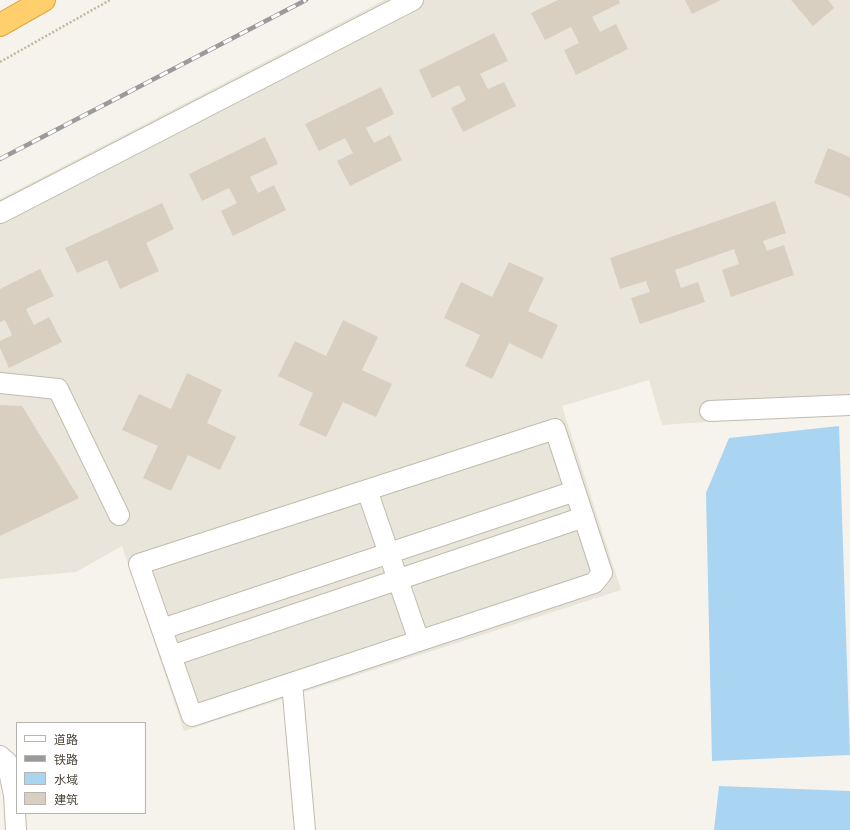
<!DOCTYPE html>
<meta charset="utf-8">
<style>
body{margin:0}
#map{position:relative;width:850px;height:830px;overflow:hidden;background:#f6f3ec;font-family:"Public Sans","Noto Sans SC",sans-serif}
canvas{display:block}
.legend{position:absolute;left:16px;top:722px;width:130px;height:92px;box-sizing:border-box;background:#fff;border:1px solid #b7b4b0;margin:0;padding:5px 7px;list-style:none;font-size:12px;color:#4b4439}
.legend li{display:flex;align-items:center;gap:8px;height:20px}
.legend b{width:20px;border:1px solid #b7b4b0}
</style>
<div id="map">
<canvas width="850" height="830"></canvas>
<ul class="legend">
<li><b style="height:5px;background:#fff"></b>道路</li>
<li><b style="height:5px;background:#9a9a9a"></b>铁路</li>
<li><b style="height:11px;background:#a9d4f2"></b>水域</li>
<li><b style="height:11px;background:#d8cfc1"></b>建筑</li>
</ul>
</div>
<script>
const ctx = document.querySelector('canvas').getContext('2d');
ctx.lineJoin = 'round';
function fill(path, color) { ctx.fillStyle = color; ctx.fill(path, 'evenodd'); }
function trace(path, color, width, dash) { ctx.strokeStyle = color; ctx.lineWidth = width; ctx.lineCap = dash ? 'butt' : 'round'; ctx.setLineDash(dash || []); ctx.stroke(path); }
fill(new Path2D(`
 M384 0H850V412L662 425 649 380 562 406 621 590 184 731 122 546 76 572 0 579V199Z`), '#eae5da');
fill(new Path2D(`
 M839 426 850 755 712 761 706 493 729 438Z
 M719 786 850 791V830H714Z`), '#a9d4f2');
fill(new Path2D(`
 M558 0H619L620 3 592 17 600 32 616 24 628 49 576 75 564 50 579 43 571 27 545 40 531 13Z
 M685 0H721L692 14Z
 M791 0H828L834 8 813 26Z
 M494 33 508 61 480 74 488 89 504 82 516 106 463 132 451 108 466 100 459 85 432 98 419 70Z
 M381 87 394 114 366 128 374 143 390 135 402 160 350 186 337 161 353 153 345 138 319 151 305 124Z
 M265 137 278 164 250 177 258 193 274 185 286 210 233 236 221 211 237 203 229 188 202 201 189 174Z
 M828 148 850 157V197L814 183Z
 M775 201 786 233 763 241 767 251 784 245 794 275 731 297 722 270 739 264 734 249 675 270 681 288 698 282 705 302 640 324 631 298 650 292 646 281 620 289 610 258Z
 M162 203 174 229 146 243 159 271 120 289 107 260 77 273 65 248Z
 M509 262 544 278 528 311 558 325 542 359 509 343 492 379 465 366 480 335 444 318 461 282 492 297Z
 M40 269 54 296 26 309 34 325 49 317 62 342 9 368 0 348V341L12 335 5 320 0 322V289Z
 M343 320 378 337 362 370 392 384 376 417 343 402 326 437 299 425 313 393 278 376 295 341 326 356Z
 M187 373 222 390 207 423 236 437 220 470 188 455 171 491 143 478 158 446 122 430 139 394 171 409Z
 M0 405 22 406 79 498 0 536Z`), '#d8cfc1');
const minor = new Path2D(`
 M0 213 413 0
 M0 383 58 389 119 515
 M710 411 850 405
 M555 429 602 573 594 583 192 716 139 564Z
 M367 490 419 641
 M162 629 575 491
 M171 656 584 517
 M292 683 305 830
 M0 756 7 762 14 795 16 830`);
const highway = new Path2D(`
 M0 25 44 0`);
trace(minor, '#c2bbae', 22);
trace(highway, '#e0a43c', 24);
trace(new Path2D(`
 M0 62 110 0`), '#c4b79f', 2.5, [2, 2]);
trace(minor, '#fff', 20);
trace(highway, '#ffcf6e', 22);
const rail = new Path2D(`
 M0 159 306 0`);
trace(rail, '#9a9a9a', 4.5);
trace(rail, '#fff', 3, [9]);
</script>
